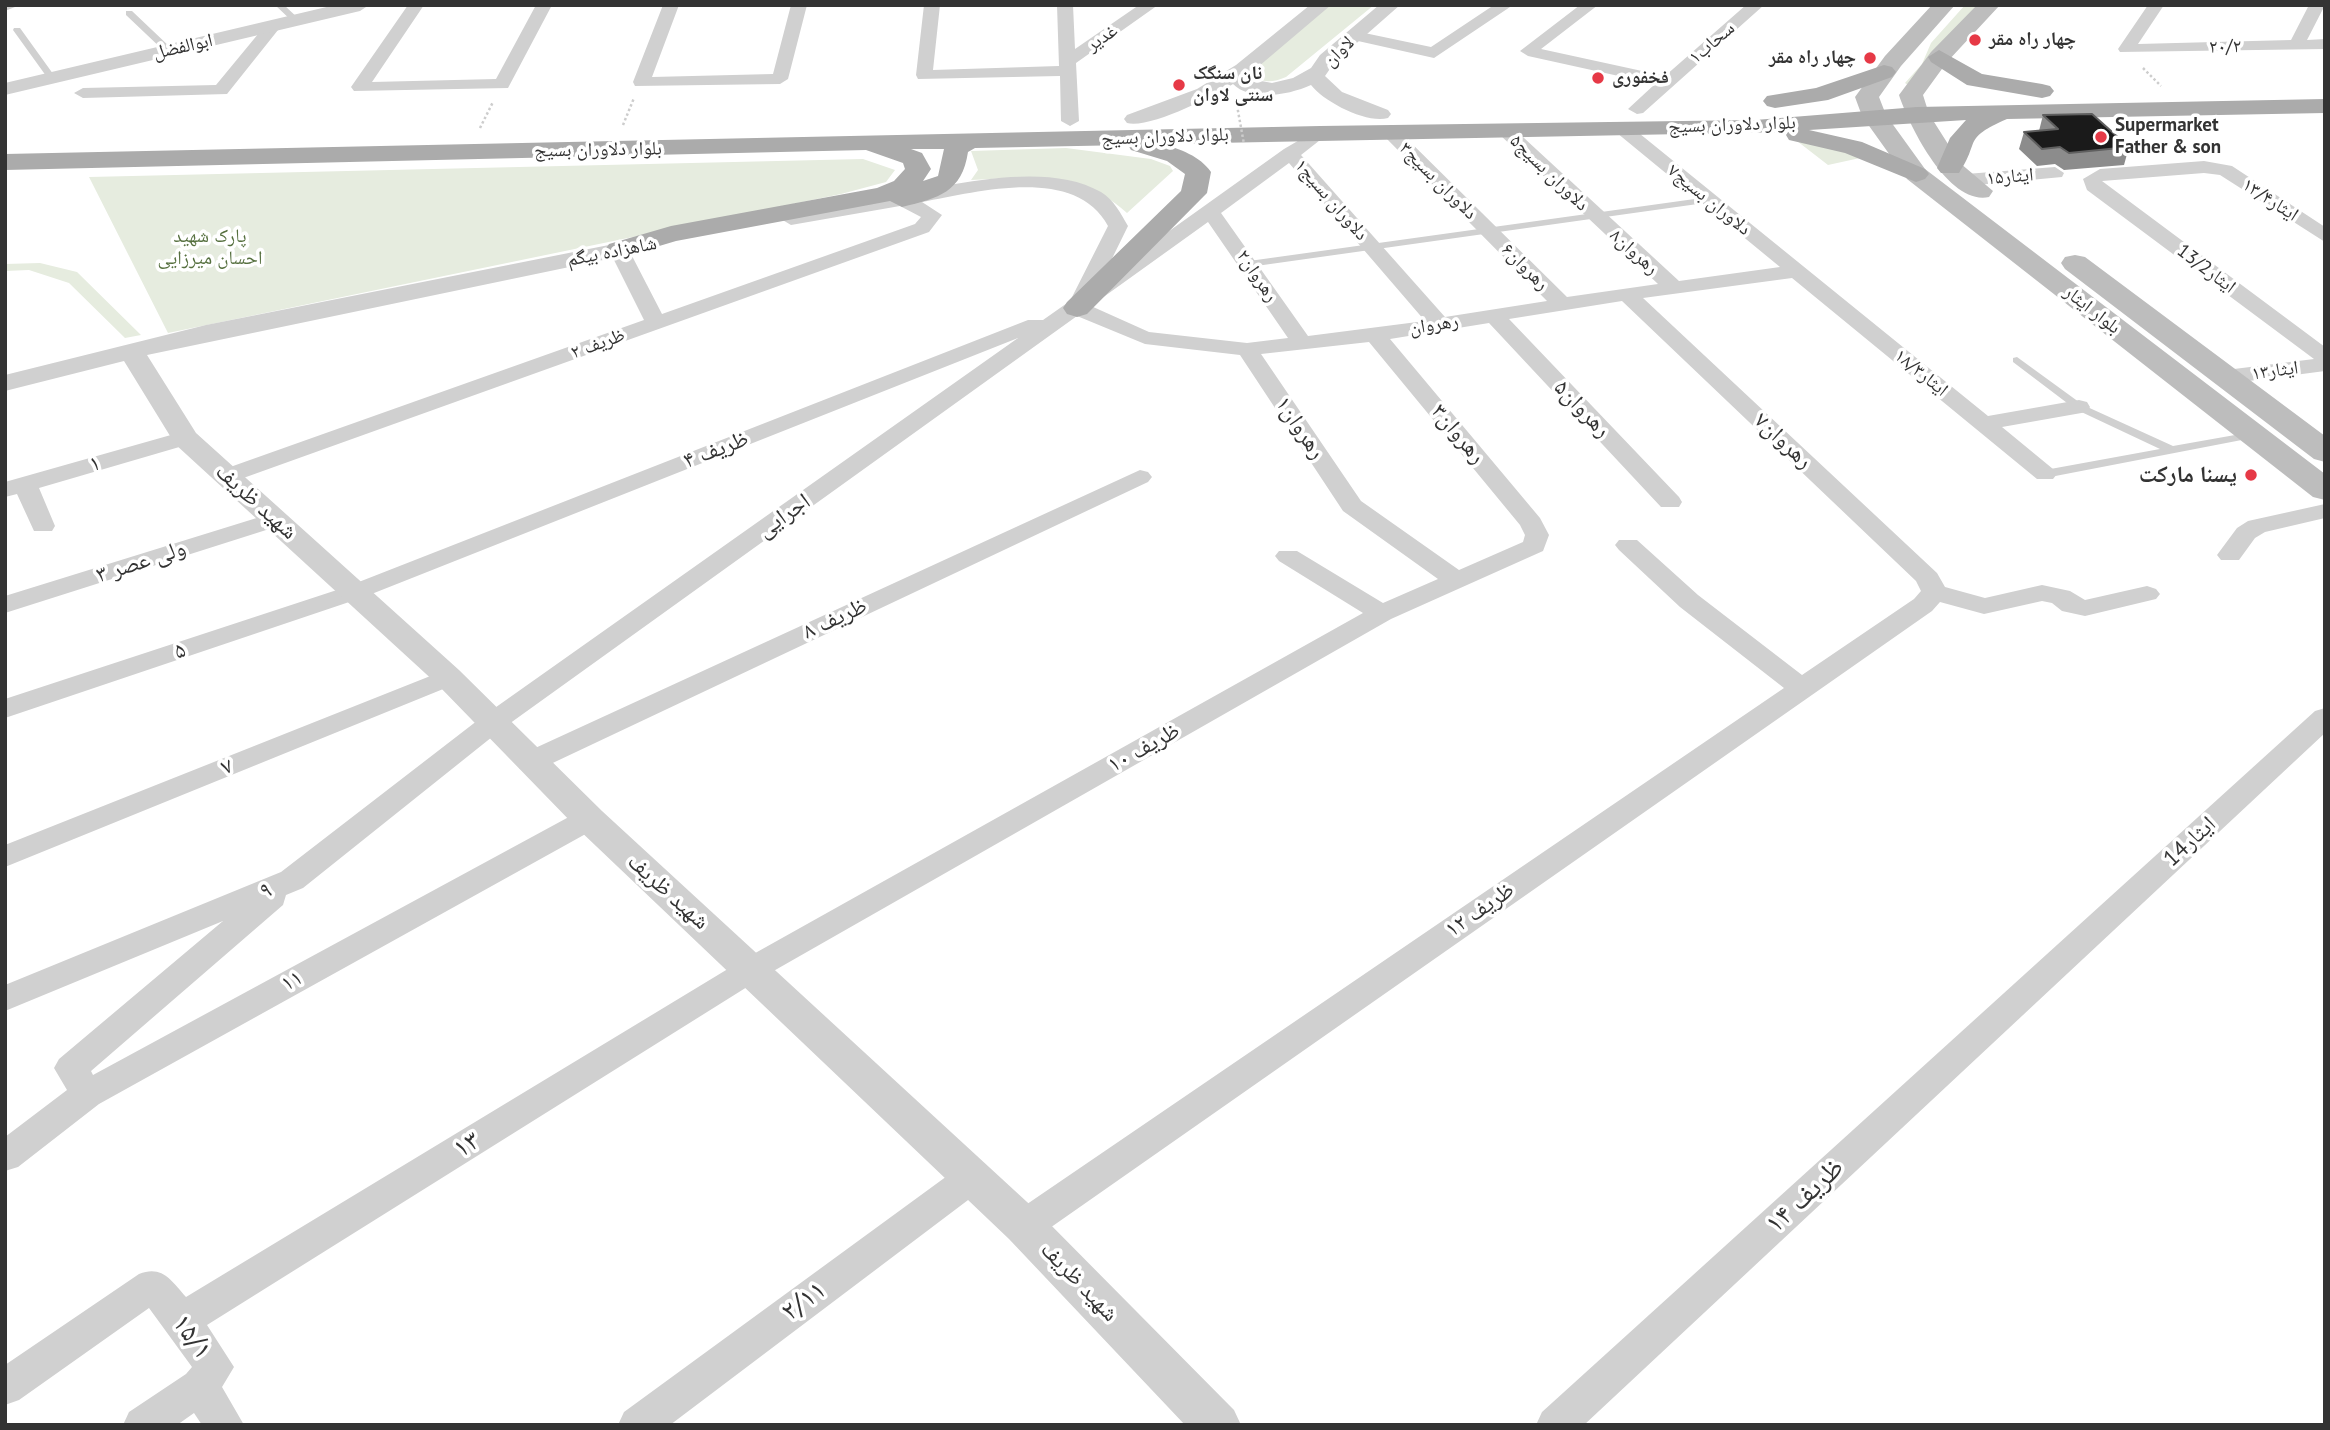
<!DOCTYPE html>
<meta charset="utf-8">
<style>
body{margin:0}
#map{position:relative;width:2330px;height:1430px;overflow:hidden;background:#fff;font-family:"PT Sans",sans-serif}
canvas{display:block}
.frame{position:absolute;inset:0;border:7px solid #333;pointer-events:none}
</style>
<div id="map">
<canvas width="2330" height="1430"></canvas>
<div class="frame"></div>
</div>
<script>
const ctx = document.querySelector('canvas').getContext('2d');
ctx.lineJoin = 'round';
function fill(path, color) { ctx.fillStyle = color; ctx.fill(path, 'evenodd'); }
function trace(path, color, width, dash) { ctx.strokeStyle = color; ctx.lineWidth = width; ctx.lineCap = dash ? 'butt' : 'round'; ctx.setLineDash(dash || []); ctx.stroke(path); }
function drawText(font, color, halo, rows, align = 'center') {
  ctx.font = font + ' "PT Sans","Noto Naskh Arabic",sans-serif'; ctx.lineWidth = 7; ctx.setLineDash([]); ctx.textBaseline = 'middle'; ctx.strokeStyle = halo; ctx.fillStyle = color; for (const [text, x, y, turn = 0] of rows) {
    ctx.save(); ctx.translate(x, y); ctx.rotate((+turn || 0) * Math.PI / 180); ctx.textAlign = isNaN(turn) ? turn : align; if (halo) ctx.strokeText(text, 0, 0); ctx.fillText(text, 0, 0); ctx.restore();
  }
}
fill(new Path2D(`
 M1329 5H1374L1286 77C1273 83 1262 82 1249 77L1251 70Z
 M1965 5H1979L1908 85 1905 83 1922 64 1931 43Z
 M1797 141 1833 147 1860 158 1828 165Z
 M1066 148 1151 159 1170 166 1173 171 1127 213C1078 169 1032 177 971 180L978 170 971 151Z
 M863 159 895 170 886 182 841 194 168 333 89 177Z
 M40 263 77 272 141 335 125 338 69 283 29 270 5 271V264Z`), '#e6ecdf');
trace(new Path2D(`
 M2143 68 2161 86
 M623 125 634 98
 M480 128 493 102`), '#cdcdcd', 2.5, [2.5, 2.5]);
fill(new Path2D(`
 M275 5H284L300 20 293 22Z
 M126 11H132L171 48V52H165L126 15Z
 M14 28H20L56 78 55 80H49L13 30Z
 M1709 197 1712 198V202L1249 267 1244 264 1249 261Z
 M2017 357 2083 405 2173 446 2252 432 2258 435 2252 438 2045 478 2041 477 2039 474 2045 470 2160 449 2075 409 2013 362V358Z`), '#d0d0d0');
fill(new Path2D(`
 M5 5H20L5 11Z
 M408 5H424L372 82 496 79 536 5H552L508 88 354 91 351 87Z
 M663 5H679L652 77 773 74 791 5H807L788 79 780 84 635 86 633 82Z
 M924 5H940L933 70 1059 66 1057 5H1073L1075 49 1139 5H1158L1076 63 1079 121 1070 126 1061 121 1060 76 918 79 916 75Z
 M1494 5H1513L1434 58 1349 39 1347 36 1355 31 1431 47Z
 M1580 5H1598L1541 49 1665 76 1746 5H1764L1643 113 1637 114 1628 109 1655 84 1528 56 1520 51Z
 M2148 5H2164L2138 44 2291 40 2309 5H2325L2307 40 2325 39V49L2120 52 2118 49Z
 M274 20 282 25 227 94 83 98 74 93 83 88 216 85 268 22Z
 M1623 124 1629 125 1988 416 2079 400 2087 402 2090 407 2087 412 2002 427 2053 469 2057 474 2053 479H2037L1792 278 1643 298 1937 573 1945 587 1985 598 2042 585 2070 591 2085 600 2147 586 2156 589 2160 594 2156 599 2085 616 2062 611 2052 603 2042 601 1984 614 1940 602 1932 611 1037 1237 1024 1241 1011 1237 1006 1226 1011 1215 1784 688 1680 607 1619 550 1615 545 1619 540H1637L1698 595 1802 675 1914 599 1921 591 1916 581 1622 301 1509 319 1679 497 1682 502 1679 507H1661L1489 323 1390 339 1540 518 1549 535 1543 551 1391 619 763 977 207 1325 234 1367 222 1387 244 1425H202L194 1413 177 1425H123L129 1412 186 1374 192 1367 149 1308 19 1400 5 1405V1365L139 1274C162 1265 171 1280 186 1297L741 961 1363 613 1279 561 1275 556 1279 551H1297L1383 603 1438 579 1343 511 1240 355 1145 344 1077 316 502 729 303 888 286 895 283 905 91 1071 93 1075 578 812 589 809 600 812 604 819 600 826 99 1104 18 1167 5 1171V1137L67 1090 54 1068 59 1059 223 921 5 1011V985L281 872 482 717 1018 338 364 597 5 718V699L346 587 1028 320H1043L1070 301 1108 226C1075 165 978 192 922 202L942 215 929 232 235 481H219L215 476 219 471 644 320 609 250 612 246 648 239 655 241 658 245 655 249 631 254 662 314 915 224 921 217 900 206 791 225 781 219 784 215C817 207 851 203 885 197 946 187 1044 159 1101 192 1114 200 1121 214 1128 226L1102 279 1284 149 1320 128 1329 133 1301 155 1445 317 1547 301 1384 136 1381 132 1384 128H1396L1567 297 1658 284 1499 134 1496 130 1499 126H1511L1679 281 1780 267 1617 133 1614 129ZM1289 163 1425 321 1308 336 1221 213ZM1208 222 1288 338 1247 343 1149 332 1091 306ZM1369 342 1520 525 1525 535 1523 542 1459 570 1361 501 1261 354Z
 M2204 161 2232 166 2325 227V242L2220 175 2204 173 2102 181 2325 347V371L2226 384 2218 382 2215 377 2226 370 2314 359 2087 190 2083 179 2100 169Z
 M2055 167 2064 173 2062 177 1966 186 1957 180 1966 174Z
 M185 431 193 433 197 438 193 443 39 488 55 526 52 531H34L17 494 5 497V482Z
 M1140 470 1148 472 1152 477 1148 482 540 769 530 771 520 769 516 762 520 755Z
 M2325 504V518L2265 532 2255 538 2239 560H2221L2217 555 2237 528 2248 521Z
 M276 512 285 514 288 519 285 524 5 613V596Z
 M448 669 458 671 462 677 458 683 5 867V845Z
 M2325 708V733L1584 1425H1536L1542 1412 2315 711Z
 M971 1163 984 1168 989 1178 984 1188 670 1425H618L624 1412 958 1168Z`), '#d0d0d0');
fill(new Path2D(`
 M335 5H369L360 11 5 95V83Z
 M1310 5H1331L1252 72 1251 79 1272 83 1293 78 1311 68 1320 55 1379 5H1400L1334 63 1325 76 1342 92 1388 110 1391 114 1388 118C1367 124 1324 102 1311 85 1289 95 1251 102 1233 84 1212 97 1149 129 1127 123L1124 119 1127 115 1197 89 1236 65Z
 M619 243 627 245 631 250 627 255 147 355 196 433 459 670 602 811 1039 1213 1234 1410 1241 1425H1185L1009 1239 576 827 437 684 175 444 124 361 5 391V375L206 325Z`), '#d0d0d0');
fill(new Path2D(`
 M1932 5H1955L1901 66 1879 97 1886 115 1925 169 2325 474V500L2313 497 1907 179 1862 116 1855 97 1885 56Z
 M1977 5H2000L1947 62 1923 95 1929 114 1960 163 1993 191 1989 197C1949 206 1909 126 1899 95L1931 52Z
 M2075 255 2085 257 2325 436V462L2314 459 2065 269 2061 263 2065 257Z`), '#bdbdbd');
fill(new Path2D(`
 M1939 50 1982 74 2042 84 2050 86 2054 91 2050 96 2042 98 1967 85 1931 62 1928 57Z
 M1884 65 1892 67 1896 72 1892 77 1828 100 1775 108 1767 106 1763 101 1767 96 1816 88Z
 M2325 99V113L2007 119C1961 139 1981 141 1959 173H1941L1937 168 1950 138 1966 120 1809 130 1862 142 1925 169 1929 174 1925 179 1916 182 1845 153 1789 140 1786 135 1788 132 1162 144C1180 149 1200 156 1211 172L1207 193 1087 314 1077 317 1067 314 1063 308 1067 302 1181 191 1185 174 1167 161 1131 150 1128 145 975 148 968 152C962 192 939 198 902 207L890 201 676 241 619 258 609 256 605 250 609 244 671 226 877 188 894 181 905 169 903 163 866 150 5 170V154L1320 126 1755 120 1917 107ZM911 149H944L938 176 923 181 931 169 922 153Z`), '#ababab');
trace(new Path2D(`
 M1236 100 1244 144`), '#cdcdcd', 2.5, [2.5, 2.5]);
fill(new Path2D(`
 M2043 115 2129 147 2124 165 2064 170 2055 164 2037 166 2019 149 2024 132 2039 131Z`), '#8c8c8c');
const building = new Path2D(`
 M2092 114 2129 147 2069 153 2060 147 2042 149 2024 132 2058 129 2043 115Z`);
fill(building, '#1a1a1a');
trace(building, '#5f5f5f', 2);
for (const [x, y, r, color] of [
 [1975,40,7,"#e63946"],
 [1870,58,7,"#e63946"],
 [1598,78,7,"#e63946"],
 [1179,85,7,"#e63946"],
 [2101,137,7,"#e63946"],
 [2251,475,7,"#e63946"]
]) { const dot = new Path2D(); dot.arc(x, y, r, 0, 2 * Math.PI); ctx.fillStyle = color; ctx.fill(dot); trace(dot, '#fff', 2.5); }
drawText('19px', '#333', '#fff', [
 ["غدیر",1102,38,-34],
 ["۱سحاب",1712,43,-41],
 ["ابوالفضل",183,47,-13],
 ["۲۰/۲",2225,47,-1],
 ["لاوان",1339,52,-44],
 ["بلوار دلاوران بسیج",1732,125,-2],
 ["بلوار دلاوران بسیج",1165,137,-2],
 ["بلوار دلاوران بسیج",598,150,-1],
 ["دلاوران بسیج۵",1549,173,44],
 ["ایثار۱۵",2010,177,-5],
 ["دلاوران بسیج۳",1438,181,45],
 ["دلاوران بسیج۱",1331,200,49],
 ["دلاوران بسیج۷",1709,200,39],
 ["ایثار۱۳/۴",2270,200,33],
 ["شاهزاده بیگم",612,252,-11],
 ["رهروان۸",1634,252,42],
 ["رهروان۶",1525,267,45],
 ["ایثار13/2",2206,269,37],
 ["رهروان۲",1257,276,56],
 ["بلوار ایثار",2092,310,38],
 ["رهروان",1434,325,-9],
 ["ظریف ۲",598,344,-20],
 ["ایثار۱۳",2275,371,-8],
 ["ایثار۱۸/۳",1921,373,39]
]);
drawText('bold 19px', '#333', '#fff', [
 ["چهار راه مقر",1989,40],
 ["چهار راه مقر‍",1856,58,"right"],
 ["نان سنگک",1193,74],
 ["سنتی لاوان",1193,96],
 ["فخفوری",1612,78],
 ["Supermarket",2115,126],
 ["Father & son",2115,148]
], 'left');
drawText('19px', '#56703f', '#fff', [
 ["پارک شهید",210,237],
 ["احسان میرزایی",210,259]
]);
drawText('23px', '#333', '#fff', [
 ["رهروان۵",1582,409,46],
 ["رهروان۱",1300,428,56],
 ["رهروان۳",1458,434,50],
 ["رهروان۷",1783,441,43],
 ["ظریف ۴",716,450,-21],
 ["۱",95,464,-16],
 ["شهید ظریف",256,502,42],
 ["اجرایی",784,516,-35],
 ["ولی عصر ۳",141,562,-18],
 ["ظریف ۸",835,619,-25],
 ["۵",180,651,-19],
 ["ظریف ۱۰",1144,748,-29],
 ["۷",227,767,-22],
 ["ایثار14",2190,842,-43],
 ["۹",266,891,-23],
 ["شهید ظریف",668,892,42],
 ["ظریف ۱۲",1480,910,-35],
 ["۱۱",292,981,-29],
 ["شهید ظریف",1079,1282,46]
]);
drawText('bold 23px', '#333', '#fff', [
 ["یسنا مارکت",2237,475]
], 'right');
drawText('28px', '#333', '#fff', [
 ["۱۳",467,1145,-32],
 ["ظریف ۱۴",1805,1196,-43],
 ["۲/۱۱",804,1301,-37],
 ["۱۵/۱",192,1337,54]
]);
</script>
